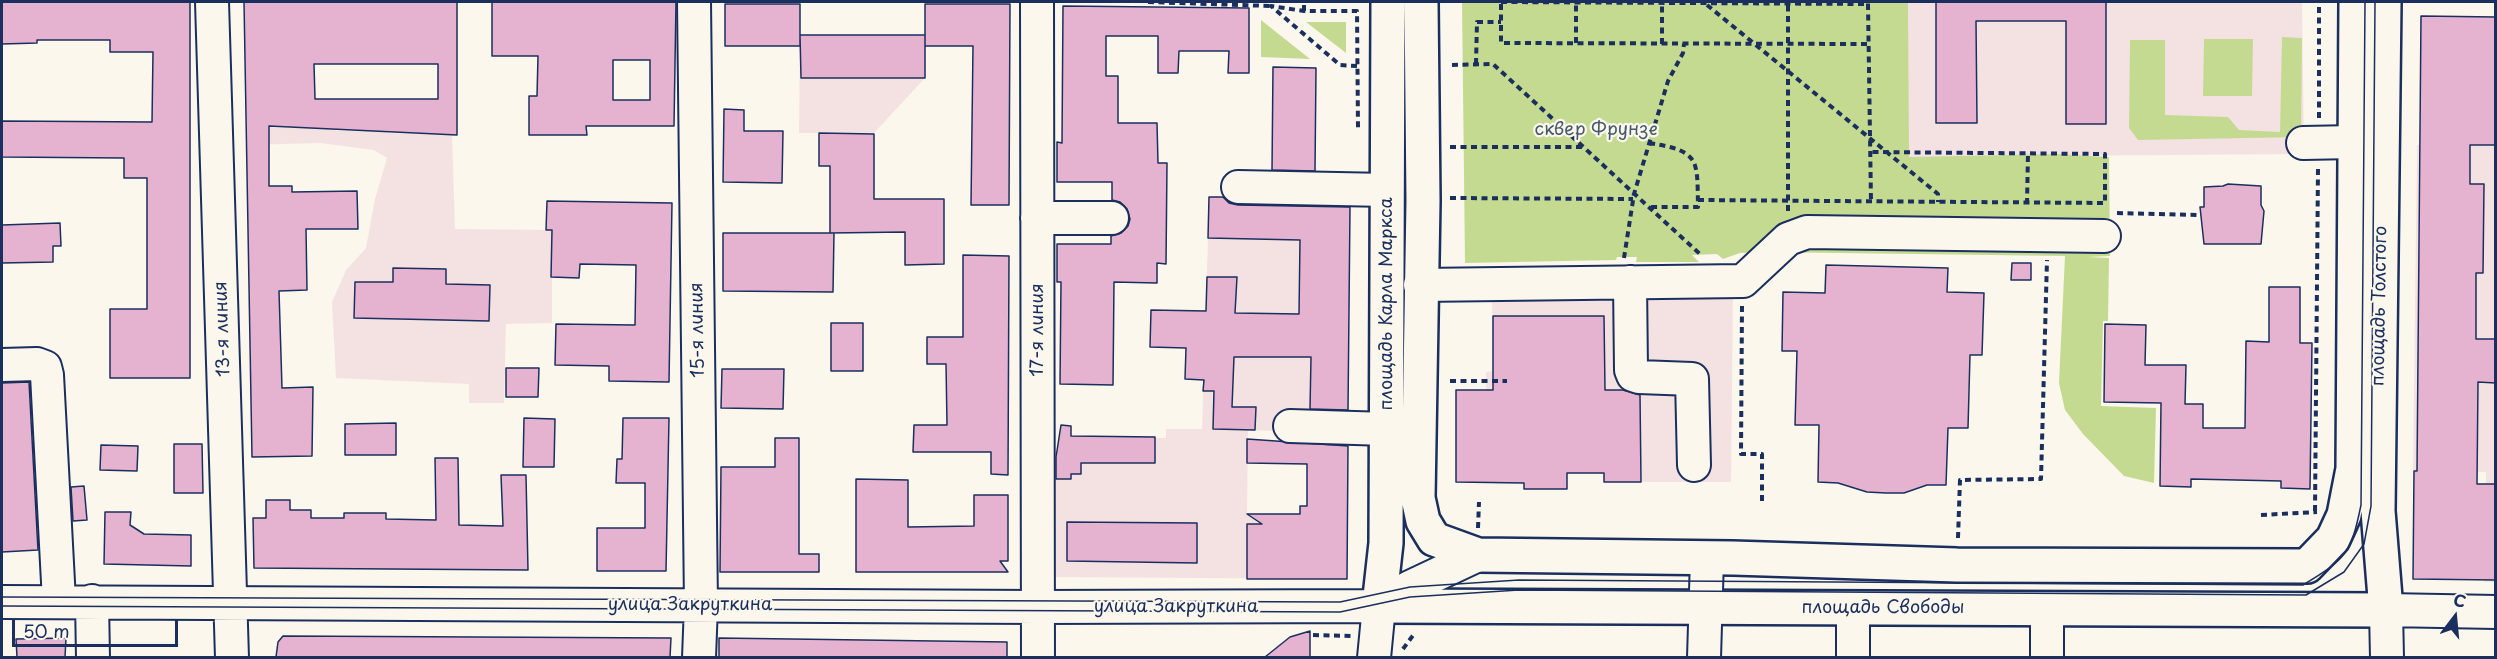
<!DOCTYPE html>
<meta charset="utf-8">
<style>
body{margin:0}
#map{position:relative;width:2497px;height:659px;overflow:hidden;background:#fbf7ec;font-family:"Playpen Sans",sans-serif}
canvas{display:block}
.frame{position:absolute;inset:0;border:3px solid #1b2f5e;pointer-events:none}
.north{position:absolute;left:2425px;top:587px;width:60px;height:60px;-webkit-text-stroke:4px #fbf7ec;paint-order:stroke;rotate:16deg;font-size:16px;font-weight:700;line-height:24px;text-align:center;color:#1b2f5e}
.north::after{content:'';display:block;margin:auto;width:21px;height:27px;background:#1b2f5e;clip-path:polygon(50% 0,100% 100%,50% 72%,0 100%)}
.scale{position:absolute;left:12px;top:620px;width:166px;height:27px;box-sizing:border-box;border:3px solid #1b2f5e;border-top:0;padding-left:8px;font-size:18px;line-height:21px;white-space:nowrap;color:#1b2f5e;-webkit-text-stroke:4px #fbf7ec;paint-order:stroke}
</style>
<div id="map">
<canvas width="2497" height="659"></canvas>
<div class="frame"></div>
<div class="north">С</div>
<div class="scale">50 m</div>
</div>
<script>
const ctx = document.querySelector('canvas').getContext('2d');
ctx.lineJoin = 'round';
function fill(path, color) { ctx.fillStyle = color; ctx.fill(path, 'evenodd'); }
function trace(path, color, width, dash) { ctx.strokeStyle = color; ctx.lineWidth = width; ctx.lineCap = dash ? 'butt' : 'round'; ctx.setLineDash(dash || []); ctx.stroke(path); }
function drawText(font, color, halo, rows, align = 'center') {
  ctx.font = font + ' "Playpen Sans",sans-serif'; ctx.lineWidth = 4.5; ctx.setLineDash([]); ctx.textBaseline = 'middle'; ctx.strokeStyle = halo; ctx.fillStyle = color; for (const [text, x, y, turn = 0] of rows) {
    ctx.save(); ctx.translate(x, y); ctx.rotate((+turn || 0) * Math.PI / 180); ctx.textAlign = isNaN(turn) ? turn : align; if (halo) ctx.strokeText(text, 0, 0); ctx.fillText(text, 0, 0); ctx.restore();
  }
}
fill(new Path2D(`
 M1908 2H2302L2304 154 1908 157Z
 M800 35H925V78L874 133H799Z
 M247 127 335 128 336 131H387V133L452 135 455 229 552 230V323L506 324 504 403H469V384L336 378 332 302 346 270 366 248 375 199 387 158 374 150 320 143 247 145Z
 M2417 145 2495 146V582H2484L2486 472 2413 471Z
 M1269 197 1350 198 1348 434 1248 430 1247 514 1347 515V579L1051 577 1052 479H1071V474L1081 463H1154L1155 438H1166V429H1202L1208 238 1267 239Z
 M1733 295 1731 482H1604L1603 473H1567V489H1524V473L1492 482H1456V390H1486V372L1493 371 1492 298Z`), '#f4e2e3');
fill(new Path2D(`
 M1462 2H1908L1909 157 2058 154 2109 157 2110 256 2088 257 2109 258 2108 321H2103L2101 406 2156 408 2154 483 2124 476 2083 434 2065 410 2059 383 2065 256 1763 252 1740 253 1723 259 1717 254 1692 255 1699 262H1636L1637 257H1617L1616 260 1465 263Z
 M1261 20 1310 59 1261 57Z
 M1306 22H1346V53Z
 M2282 37 2302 38 2301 137 2138 140 2129 128 2130 40H2165V115L2228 117 2239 130 2280 132Z
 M2204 39H2253L2252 96H2203Z`), '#c4da90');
const building = new Path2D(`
 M2 2H190V378H110V309H147V178H124V158L2 157V121L152 122 153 52H110V40H37V43L2 44Z
 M244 2H457V135L269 126V186H292V192L357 191 358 229H306L307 290 279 291 282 388 313 387 312 456 252 457ZM314 64H438V99H315Z
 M492 2H676L674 126H586L587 135H529V96H537L538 56H492ZM613 60H650V100H613Z
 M1936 2H2106V124H2066V21H1976L1977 123H1936Z
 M725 4H800V46H725Z
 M925 4H1010L1009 205H971L973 46H925Z
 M1063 6 1249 8V73H1228L1229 51H1179L1178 73H1158V36H1106V76H1118V123H1157L1158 163H1167L1166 264 1157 263V283L1114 282 1113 385 1060 384 1061 282H1057V244H1111V236L1121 233 1128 226 1130 219 1127 209 1120 202 1112 200V182H1057V142L1062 143Z
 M2421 16 2496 17V145H2470V184H2484L2483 273H2476V339H2496V383L2478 382 2477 484H2496V580L2413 579 2414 471H2417Z
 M800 35H925V78H801Z
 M1273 67 1316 68 1315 171 1272 170Z
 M724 109 744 110V131H783L782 183 723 182Z
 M819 133 874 134V199H944V264L905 265V232L830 233V166H819Z
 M2228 184 2261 186V205L2264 211 2261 244H2204L2200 207H2204V187L2223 186Z
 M1209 197H1223L1229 203 1238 205 1350 207 1348 410 1310 409 1311 357H1234L1232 407H1256L1255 430 1213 429 1214 391H1203L1204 380 1185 379 1186 348 1150 347 1151 310 1206 311 1207 277H1237L1235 313 1299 314 1300 240 1208 238Z
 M547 201 672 203 669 382 609 381V366L555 365 556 324 635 325 636 265 580 264 579 278 551 277 552 230H546Z
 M60 223 61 246H53V262L2 263V225Z
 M723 233H834L833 292 723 291Z
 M963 255 1009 256 1008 475 991 474V452H913L914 425H947L946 364H927V337H963Z
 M2012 263H2031V280H2011Z
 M1826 265 1948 268 1947 292 1984 293 1982 355H1970L1968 428H1948L1946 485H1927L1904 493H1886L1867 492 1838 483 1818 482 1819 425H1795L1797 351H1782L1783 292 1825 293Z
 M393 268 446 269V284L490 285 489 321 354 318 355 282H393Z
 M2269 287H2300V343H2312L2310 489 2281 488V481L2191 479V487L2160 486 2161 403 2104 402 2105 324 2146 325 2145 365H2186L2185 404H2203V428H2245L2246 341 2269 342Z
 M1493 316H1604L1605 390H1623L1640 395 1641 482H1604V473H1567V489H1524V483L1456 482V390H1493Z
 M831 323H863V371H831Z
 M506 368H539L538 397H506Z
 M722 369H784L783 409 721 408Z
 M29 382 38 550 2 552V383Z
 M524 418 555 419 554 467H523Z
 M623 418H669L666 571H597V528H645V483H616L617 459H622Z
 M396 423V455H345V424Z
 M1061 425 1071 426V436L1155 437V463H1081V474H1071V479H1056V457Z
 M775 438H799V554H819V572H720L721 467H775Z
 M1247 439 1348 446 1347 579H1247V524H1262L1247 514H1300V506H1307V464L1247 463Z
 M174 444H202L203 493H174Z
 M101 445 138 446 137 471 100 470Z
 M435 458H458L459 525 503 526 501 475H526L528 570 254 568 253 518H266V500H290V510H311V518H344V513H386V519L436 520Z
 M856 479 908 480V527L974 526V495H1008V561H1000L1008 572H856Z
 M84 486 87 520 73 521 71 487Z
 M105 512H131L130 525 144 534 191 535V566L104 564Z
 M1067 522 1197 523V563L1067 561Z
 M1310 631V657H1265L1290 637Z
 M283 636 671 638 670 657H276L278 642Z
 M66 638 65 657H17L16 639Z
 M719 638 1007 642V657H719Z`);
fill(building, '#e5b2cf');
trace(building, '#1b2f5e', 1.5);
const minor = new Path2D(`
 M212 2 232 658
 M694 2 701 605 699 658
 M1037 2 1038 658
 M2303 143 2354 142
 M1238 187 1387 190
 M1037 218H1112
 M1630 282 1631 370 1633 375 1639 377 1692 379 1694 465
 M1420 285 1743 281 1788 239 1807 232 2104 236
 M2 365 37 364 45 367 47 375 59 601
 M1290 426 1387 429
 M92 601 93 658
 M2 602 1038 607 1379 606
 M1379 606 1410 587 1478 555
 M1853 608V658
 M2047 609V658
 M1374 658 1379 606
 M1704 658 1707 558
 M2387 658 2386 610 2496 612`);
const major = new Path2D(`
 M1388 2 1386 543 1379 606 2386 610
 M1421 2 1423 201 1418 498 1423 521 1434 539 1478 555 1733 558 1957 565 2307 566
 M2384 2 2378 511 2386 610
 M2307 566 2333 539 2344 515 2353 469 2356 2`);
trace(minor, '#1b2f5e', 36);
trace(major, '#1b2f5e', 38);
trace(new Path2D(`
 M1148 2 1271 6
 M1501 2 1868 4V2
 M1501 4V43L1868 44
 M1868 4 1871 202
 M1707 5 1938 194V202
 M1304 11V2
 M1576 43V2
 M1662 44V2
 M1476 64 1477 22H1501
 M1452 65 1493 64 1701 255
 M1357 66 1340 65 1271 6 1304 11H1357L1358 128
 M2319 118V2
 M1649 143C1701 151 1697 160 1698 207H1650
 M1450 147H1582
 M1450 198 1633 199
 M1698 200 2105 203V154L1870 152
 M2027 204 2028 153
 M1788 211V2
 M2117 213 2200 215
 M1624 258 1634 194 1668 81 1683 53 1684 44
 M1742 306 1741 454H1762V503
 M1450 381H1507
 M2315 511 2318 168
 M2261 515 2317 512
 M1478 528 1479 502
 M1958 538 1960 480 2041 479 2047 260
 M1313 635 1351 636
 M1403 649 1414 634`), '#1b2f5e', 4, [6, 4.5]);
trace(minor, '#fbf7ec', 32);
trace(major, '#fbf7ec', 33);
trace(new Path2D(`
 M2 597 1340 602 1410 587 1519 580 2303 585C2346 559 2351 554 2361 505L2365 2
 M2 606 1340 612 1410 597 1519 590 2306 595 2344 572 2364 544 2371 506 2375 2`), '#1b2f5e', 1.5);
drawText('18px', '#455a6a', '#fbf7ec', [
 ["сквер Фрунзе",1596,130]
]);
drawText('18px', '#1b2f5e', '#fbf7ec', [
 ["площадь Карла Маркса",1387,304,-90],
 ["площадь Толстого",2380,306,-89],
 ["13-я линия",223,329,-92],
 ["15-я линия",698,330,-91],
 ["17-я линия",1038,330,-90],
 ["улица Закруткина",690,605],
 ["улица Закруткина",1176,607],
 ["площадь Свободы",1883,608]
]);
</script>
